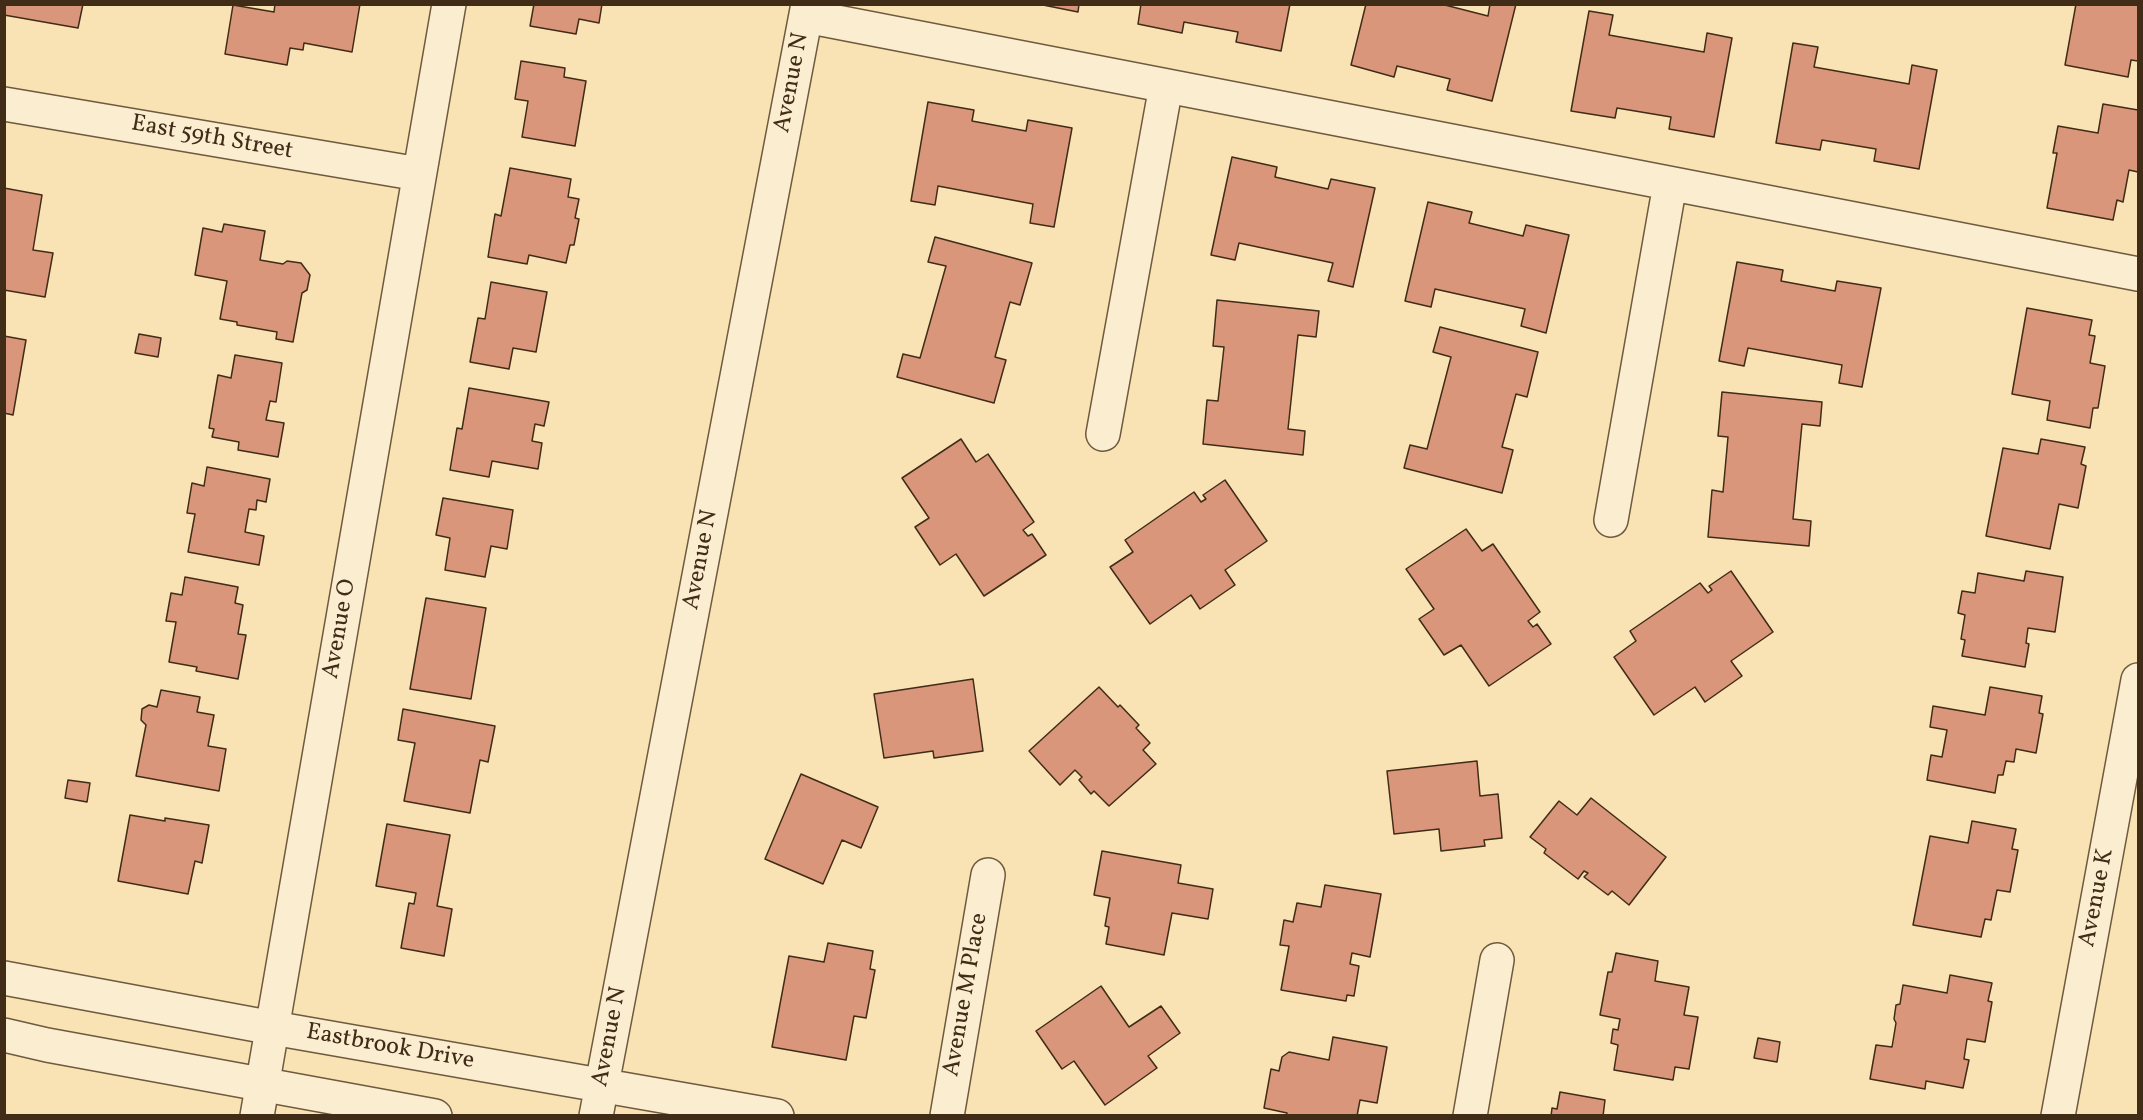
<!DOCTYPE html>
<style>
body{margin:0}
#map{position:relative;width:2143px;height:1120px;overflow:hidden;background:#f9e3b5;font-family:Vollkorn,serif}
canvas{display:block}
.frame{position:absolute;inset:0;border:6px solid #402c17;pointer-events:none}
</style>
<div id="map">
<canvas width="2143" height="1120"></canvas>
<div class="frame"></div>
</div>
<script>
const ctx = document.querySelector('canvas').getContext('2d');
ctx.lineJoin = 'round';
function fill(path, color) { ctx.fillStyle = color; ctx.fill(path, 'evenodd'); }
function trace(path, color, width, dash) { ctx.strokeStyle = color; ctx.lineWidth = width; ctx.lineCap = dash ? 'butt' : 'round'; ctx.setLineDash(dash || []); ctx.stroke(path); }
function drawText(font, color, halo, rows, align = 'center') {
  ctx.font = font + ' Vollkorn,serif'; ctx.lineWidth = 5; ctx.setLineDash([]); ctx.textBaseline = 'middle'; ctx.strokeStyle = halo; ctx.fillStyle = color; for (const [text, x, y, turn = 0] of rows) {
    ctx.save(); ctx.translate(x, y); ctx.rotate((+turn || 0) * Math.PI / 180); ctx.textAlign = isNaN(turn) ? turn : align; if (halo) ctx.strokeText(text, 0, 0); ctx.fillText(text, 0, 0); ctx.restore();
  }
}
const building = new Path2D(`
 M5 4H83L78 28 4 15Z
 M275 4H360L352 52 304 43 303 50 290 48 287 65 225 54 233 5 274 12Z
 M534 4H602L599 23 579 19 576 34 530 26Z
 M1038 4H1079L1078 12Z
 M1141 4H1290L1281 51 1236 42 1238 32 1184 22 1182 33 1138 24Z
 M1366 4H1441L1488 16 1490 4H1516L1492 101 1447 90 1450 79 1397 66 1394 77 1351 65Z
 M2076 4H2138V61L2131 60 2128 77 2065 65Z
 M1589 11 1613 15 1609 35 1704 52 1707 33 1732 38 1714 137 1669 129 1671 117 1617 108 1615 118 1571 111Z
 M1793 43 1818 47 1814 67 1909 84 1912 65 1937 70 1919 169 1874 161 1876 149 1822 140 1820 150 1776 143Z
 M521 61 565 68 564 77 586 81 575 146 522 137 528 101 515 99Z
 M928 102 974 110 972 121 1026 131 1028 120 1072 128 1054 227 1030 223 1033 204 938 186 935 205 911 201Z
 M2103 104 2138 110V172L2129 170 2123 202 2117 200 2113 220 2047 208 2057 153H2053L2058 126 2098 133Z
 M1232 157 1277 167 1275 177 1328 189 1331 179 1375 188 1353 287 1328 281 1333 263 1239 243 1235 260 1211 255Z
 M510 168 571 179 568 197 579 199 575 218 579 219 574 245H570L566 263 529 255 527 264 488 257 495 214 501 216Z
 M4 188 42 195 33 250 53 253 45 297 4 290Z
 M1428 202 1472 212 1469 223 1523 236 1526 225 1569 235 1546 333 1521 326 1525 309 1435 289 1431 307 1405 301Z
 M224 224 265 231 260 260 283 264 287 261 301 263 310 275 307 290 302 293 293 342 276 339 277 332 237 325V322L220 319 227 281 195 275 203 228 222 232Z
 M935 237 1032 263 1020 305 1010 302 995 357 1006 360 994 403 897 377 903 354 920 358 946 266 928 262Z
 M1737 262 1783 270 1781 281 1835 291 1837 281 1881 288 1862 387 1839 383 1842 365 1748 348 1744 366 1719 361Z
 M491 282 547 292 536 352 513 348 509 369 470 362 478 318 485 319Z
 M1217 300 1319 311 1316 337 1298 335 1288 429 1305 431 1303 455 1203 444 1207 400 1218 401 1224 347 1213 346Z
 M2027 308 2092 320 2089 335 2095 336 2090 363 2105 366 2098 408H2093L2090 428 2047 420 2050 401 2012 394Z
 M1440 327 1538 352 1527 397 1516 394 1502 447 1513 450 1502 493 1404 468 1410 445 1427 449 1451 357 1433 352Z
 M139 334 161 338 158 357 135 353Z
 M4 336 26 340 13 415 4 413Z
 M235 355 282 363 276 402 270 401 266 420 284 423 278 457 238 450 239 442 212 437 214 429 209 428 218 375 231 378Z
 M469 388 549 402 544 426 535 424 532 441 542 443 538 469 492 461 489 477 450 470 457 428 462 429Z
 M1722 392 1822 402 1820 426 1802 424 1793 519 1811 521 1809 546 1708 537 1712 490 1723 492 1728 437 1718 436Z
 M961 439 976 462 988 454 1034 522 1023 530 1028 536 1032 534 1046 555 984 596 956 554 940 565 915 527 929 518 902 478Z
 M2041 439 2085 447 2081 464 2086 466 2078 508 2059 504 2050 549 1986 536 2003 448 2038 454Z
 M207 467 270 479 266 502 257 500 256 510 249 509 245 532 264 536 259 565 188 552 195 514 187 513 192 483 204 486Z
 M1225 480 1267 541 1225 570 1235 585 1200 609 1191 595 1150 624 1110 567 1133 552 1125 540 1194 492 1201 502 1206 499 1203 495Z
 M443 498 513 510 507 549 491 546 485 577 445 570 450 538 436 535Z
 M1466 529 1482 551 1493 544 1540 612 1528 621 1533 627 1537 624 1551 644 1489 686 1461 645 1444 655 1419 619 1434 609 1406 569Z
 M1731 571 1773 632 1731 661 1742 676 1705 702 1695 687 1654 715 1614 657 1636 641 1630 631 1700 583 1708 593 1712 590 1709 586Z
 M2026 571 2063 577 2055 632 2028 628 2026 643 2029 644 2025 667 1962 656 1965 640 1961 639 1965 615 1958 613 1962 591 1975 593 1978 573 2024 581Z
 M185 577 238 587 235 603 243 605 238 634 246 635 238 679 196 671 197 667 169 662 176 622 166 621 171 593 182 595Z
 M426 598 486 608 471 699 410 689Z
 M973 679 983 751 934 758 933 751 884 758 874 694Z
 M1099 687 1118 707 1120 705 1139 725 1136 728 1150 743 1143 750 1156 764 1109 806 1094 791 1091 794 1079 780 1082 777 1075 770 1060 785 1029 751Z
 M1990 687 2042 696 2039 713 2043 714 2036 753 2016 749 2014 762 2006 761 2003 775H1998L1995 793 1927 780 1931 755 1942 757 1947 730 1930 727 1933 706 1985 715Z
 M161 690 200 697 197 712 214 715 208 746 226 749 219 791 136 776 146 725 141 720 142 709 149 705 157 707Z
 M403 709 495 726 488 762 480 760 470 813 404 801 415 743 398 740Z
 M1477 761 1480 796 1498 794 1502 838 1484 840 1485 846 1441 851 1439 829 1394 834 1387 771Z
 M801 774 878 807 861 848 842 840 823 884 765 859Z
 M68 780 90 783 87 802 65 798Z
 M1591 798 1666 857 1629 905 1612 891 1608 895 1584 877 1588 873 1584 871 1578 879 1544 853 1546 849 1530 837 1559 801 1577 815Z
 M130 815 165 821V818L209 825 202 863 195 861 188 894 118 881Z
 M1972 821 2016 829 2012 849 2018 850 2010 892 1997 890 1991 920 1985 919 1981 937 1913 925 1930 836 1968 843Z
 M387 824 450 835 437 906 452 909 444 956 401 948 409 903 414 904 416 893 376 886Z
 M1102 851 1181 865 1178 883 1213 889 1208 919 1172 913 1164 955 1106 944 1109 927 1105 926 1110 898 1094 895Z
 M1325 885 1381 894 1370 957 1352 953 1350 964 1359 966 1354 996 1347 995 1346 1001 1281 990 1289 946 1280 945 1284 920 1293 922 1297 903 1321 907Z
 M828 943 873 951 870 969 875 970 866 1018 854 1016 846 1060 772 1047 789 956 824 962Z
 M1616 953 1658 961 1655 981 1689 987 1684 1015 1698 1017 1689 1069 1675 1067 1673 1080 1614 1070 1618 1045 1611 1043 1613 1029 1618 1030 1620 1019 1600 1015 1608 972H1612Z
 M1950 975 1992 983 1988 1001 1992 1002 1985 1042 1967 1039 1964 1059 1969 1060 1963 1088 1926 1081 1925 1089 1870 1079 1876 1045 1892 1047 1896 1023 1894 1019 1896 1005 1900 1004 1903 985 1947 993Z
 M1101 986 1129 1027 1161 1006 1180 1033 1148 1056 1157 1068 1105 1105 1074 1061 1062 1069 1036 1031Z
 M1333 1037 1387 1047 1377 1103 1360 1100 1357 1116H1287V1113L1264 1108 1271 1069 1279 1071 1282 1057 1289 1052 1329 1060Z
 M1758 1038 1780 1042 1777 1062 1754 1058Z
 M1560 1092 1605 1100 1603 1116H1551L1552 1108 1557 1109Z`);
fill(building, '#da967b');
trace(building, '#402c17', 1.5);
const minor = new Path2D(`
 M806 16 2138 274
 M4 104 419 174
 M1103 434 1166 86
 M1611 520 1670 184
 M4 978 273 1028 777 1116
 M4 1035 47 1045 435 1116
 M257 1116 449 4
 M596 1116 808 4
 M947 1116 988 875
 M1470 1116 1497 960
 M2058 1116 2138 680`);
trace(minor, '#6e5a3e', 36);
trace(minor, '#fbedcf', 33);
drawText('24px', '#402c17', '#fbedcf', [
 ["Avenue N",793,83,-79],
 ["East 59th Street",212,139,10],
 ["Avenue N",702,560,-79],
 ["Avenue O",341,629,-80],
 ["Avenue K",2098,898,-79],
 ["Avenue M Place",967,995,-80],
 ["Avenue N",611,1037,-79],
 ["Eastbrook Drive",390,1048,10]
]);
</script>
